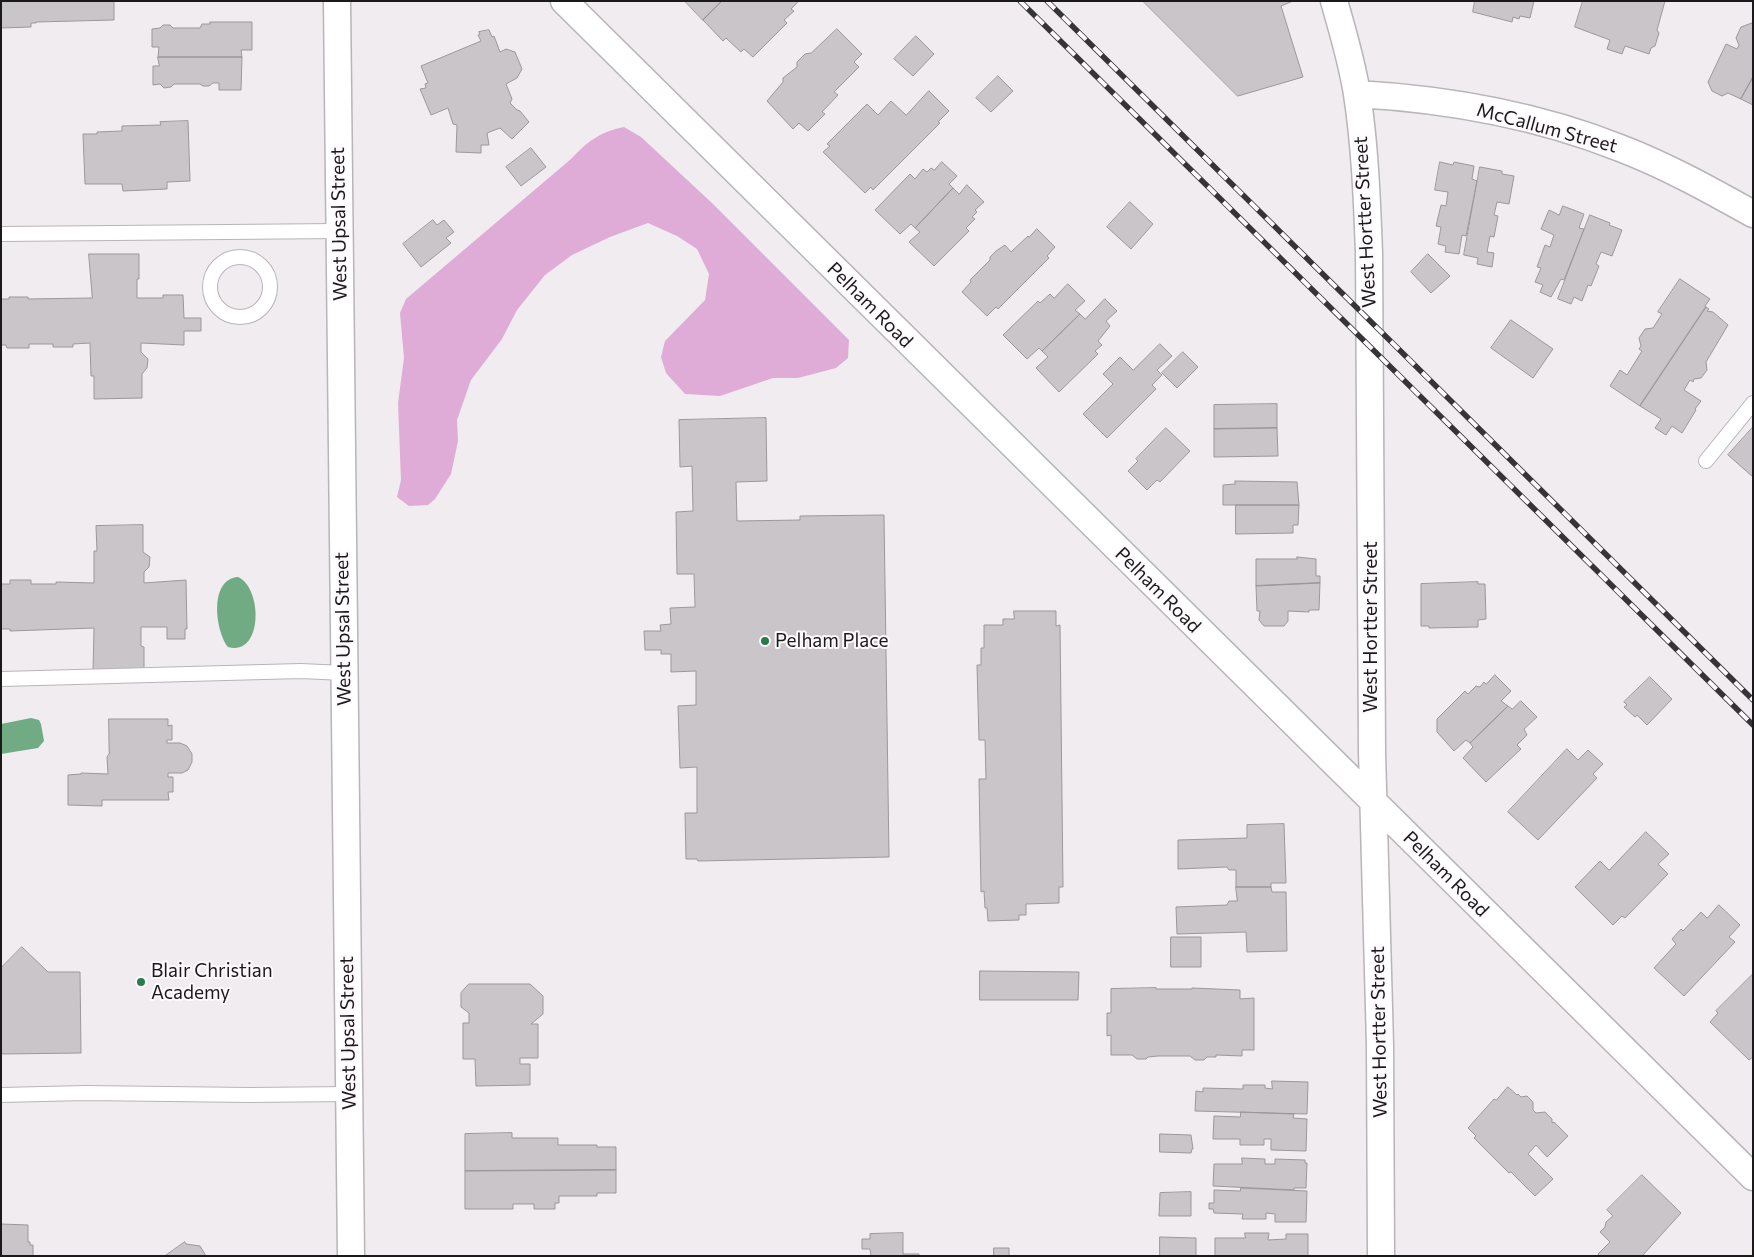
<!DOCTYPE html>
<style>
body{margin:0}
#map{position:relative;width:1754px;height:1257px;overflow:hidden;background:#f0ecf0;font-family:Commissioner,sans-serif}
canvas{display:block}
.frame{position:absolute;inset:0;border:2px solid #1b1a1b;pointer-events:none}
</style>
<div id="map">
<canvas width="1754" height="1257"></canvas>
<div class="frame"></div>
</div>
<script>
const ctx = document.querySelector('canvas').getContext('2d');
ctx.lineJoin = 'round';
function fill(path, color) { ctx.fillStyle = color; ctx.fill(path, 'evenodd'); }
function trace(path, color, width, dash) { ctx.strokeStyle = color; ctx.lineWidth = width; ctx.lineCap = dash ? 'butt' : 'round'; ctx.setLineDash(dash || []); ctx.stroke(path); }
function drawText(font, color, halo, rows, align = 'center') {
  ctx.font = font + ' Commissioner,sans-serif'; ctx.lineWidth = 4; ctx.setLineDash([]); ctx.textBaseline = 'middle'; ctx.strokeStyle = halo; ctx.fillStyle = color; for (const [text, x, y, turn = 0] of rows) {
    ctx.save(); ctx.translate(x, y); ctx.rotate((+turn || 0) * Math.PI / 180); ctx.textAlign = isNaN(turn) ? turn : align; if (halo) ctx.strokeText(text, 0, 0); ctx.fillText(text, 0, 0); ctx.restore();
  }
}
fill(new Path2D(`
 M624 127 641 137 712 203 849 340 848 358 836 368 798 378H773L720 396 685 394 666 373 661 357 665 341 705 300 709 274 697 249 677 236 648 223 610 237 572 255 545 275 517 310 502 339 471 380 457 420 458 441 451 474 435 499 428 505 409 506 397 497 401 480 398 403 404 358 400 313 406 299 571 159C588 141 600 132 624 127Z`), '#dfacd7');
fill(new Path2D(`
 M238 577C263 588 263 657 228 647 215 630 209 579 238 577Z
 M31 718 39 720 41 724 44 741 38 748 1 754V724Z`), '#71ab84');
const building = new Path2D(`
 M1 1H114V20L36 22V23H31V27L1 28Z
 M685 1H722L703 20Z
 M722 1H797L798 2 791 9 794 11 784 20 787 23 753 57 744 49 741 52 726 38 723 41 703 20Z
 M1143 1H1293L1281 6 1303 77 1238 96Z
 M1475 1H1534L1530 18 1520 16 1519 19 1513 17 1512 22 1473 12Z
 M1583 1H1665L1657 30 1659 33 1655 46 1651 48 1649 54 1625 46 1622 54 1607 49 1610 40 1575 27Z
 M1753 21V77L1741 99 1728 93 1722 96 1712 91 1708 82 1726 44 1737 49 1739 45 1736 38 1741 27 1752 23Z
 M210 22H252V50H241L242 57H158L159 47H152V29L160 28 163 25H170L173 28H200L202 24H210Z
 M837 29 862 54 854 62 859 67 834 92 838 95 822 112 825 114 808 131 799 123 793 129 767 101 783 82V78L797 67V62L805 54 811 53Z
 M489 30 492 37 494 36 500 52 506 49 515 52 522 69 517 78 506 84 512 99 510 103 517 110 520 111 529 122 512 139 500 128 487 133 489 145H481V153L456 152 457 125 453 124 448 108 431 115 420 89 426 88 425 84 428 83 421 66 481 41 478 35 480 34 479 32Z
 M916 36 934 54 913 76 894 59Z
 M158 57H242L241 90H219V83H213L209 86H203L200 84H174L171 87 164 88 160 84 153 85V66H159Z
 M998 76 1013 91 991 112 976 98Z
 M1753 77V105L1741 99Z
 M929 91 949 111 938 122 940 123 873 190 871 187 865 193 823 152 830 146 827 144 867 104 878 115 891 101 906 115Z
 M188 121 190 181 167 182V189L123 191 122 184H85L83 134H97V132L122 131V126L161 125 160 122Z
 M531 148 546 167 521 186 506 167Z
 M942 162 957 176 949 184 953 188 915 228 911 224 900 234 875 210 910 174 915 179 923 169 927 172 931 168 934 170Z
 M1440 162 1453 165 1454 162 1474 166 1472 179 1477 181 1466 236 1462 235 1459 254 1445 252 1446 246 1438 244 1441 227 1436 226 1441 205 1446 206 1448 192 1435 190Z
 M1480 167 1502 171V174L1514 176 1509 204 1497 202 1494 215 1498 216 1494 237 1490 236 1487 252 1494 253 1492 267 1477 264 1478 258 1464 255Z
 M967 185 984 202 975 210 977 212 972 217 975 219 966 228 969 231 934 266 909 242 920 232 915 228 953 188 959 194Z
 M1130 202 1153 224 1131 249 1107 227Z
 M1563 206 1584 214 1579 228 1584 229 1564 280 1561 279 1551 297 1540 292 1543 285 1535 282 1541 268 1537 267 1545 245 1550 247 1554 235 1541 229 1549 210 1559 215Z
 M1590 215 1610 223 1609 225 1622 230 1612 256 1601 252 1596 264 1599 266 1591 286 1588 285 1582 301 1574 297 1571 304 1558 299Z
 M433 220 437 225 444 220 454 232 446 238 451 243 421 267 403 244Z
 M1037 229 1055 247 1047 256 1049 258 998 309 996 307 987 316 962 292 971 282 970 280 990 260V257L996 251 1005 245 1011 252 1028 236 1029 237Z
 M89 254H139V279H137V298H163V295H183L184 318H201V331H184V345L141 343V352L148 359 147 368 142 374V398L94 399V376H91L90 343 73 344V347H53V344H29V348H7L6 345H1V299H9V297H28V299L92 298Z
 M1428 254 1450 276 1431 293 1411 272Z
 M1680 279 1710 299 1705 306 1706 307 1640 406 1610 386 1620 370 1627 375 1642 351 1639 349 1641 346 1639 338 1645 329 1653 328 1662 314 1658 312Z
 M1068 284 1085 301 1075 310 1080 314 1042 351 1039 348 1027 359 1003 335 1038 301 1040 303 1050 294 1054 298Z
 M1105 299 1117 311 1106 321 1110 326 1098 341 1102 345 1095 351 1098 354 1059 392 1036 368 1048 357 1042 351 1080 314 1085 319Z
 M1706 307 1709 309 1707 311 1713 312 1728 325 1706 362 1707 370 1701 378 1694 379 1693 382 1690 380 1684 390 1701 401 1695 409 1696 410 1682 433 1672 426 1666 435 1655 428 1661 419 1640 406Z
 M1511 320 1553 349 1533 378 1491 348Z
 M1160 344 1172 356 1157 370 1162 375 1152 385 1156 389 1107 438 1083 414 1113 384 1103 374 1120 357 1133 370Z
 M1183 352 1198 367 1177 388 1162 373Z
 M1277 404V428L1214 429V405Z
 M766 418 767 481 736 482 737 521 800 520V516L884 515 889 857 698 861 697 859H686L685 813H697V767L680 768 678 706 696 705V671L671 672V654H661V650H645L644 631H661L660 625 671 624 670 608 695 607 694 574H677L676 512 693 511 692 466 680 467 679 420Z
 M1753 427V477L1728 455Z
 M1166 428 1190 451 1160 482 1157 480 1147 490 1128 471 1138 461 1136 459Z
 M1277 428 1278 456 1214 457V429Z
 M1235 481 1297 482 1299 505H1223V485L1235 484Z
 M1236 505H1299L1298 525H1293V533L1236 534Z
 M143 525V552L150 557 149 567 144 572V583L186 580 187 629H185V639H167V627H141V646L144 647V672H93L94 628 10 631V629H1V584H10V580H31V584H56V582L94 583V551H97L96 526Z
 M1297 557 1316 559V576H1320V583L1256 586V559H1297Z
 M1478 582V584H1485L1486 619 1478 620V627L1429 628V626H1421V584Z
 M1320 583 1319 610H1309V612L1288 611V621L1284 626H1264L1259 620 1260 611H1257L1256 586Z
 M1014 611H1056V626L1060 625 1063 887H1059V903L1026 904V915H1019V920L988 921 987 908H985L984 891 981 892 979 779H986L985 740H979L977 665H981V648H984V625H1003V619H1014Z
 M1495 675 1511 691 1501 701 1508 706 1470 743 1466 740 1454 751 1437 732V719L1465 691 1468 694 1476 686 1480 687 1484 682 1486 684Z
 M1650 677 1672 699 1647 725 1637 715 1635 717 1624 707 1627 705 1624 702Z
 M1521 701 1537 717 1524 729 1527 735 1517 745 1521 749 1486 782 1463 758 1473 747 1470 743 1508 706 1512 709Z
 M109 719H168V726L172 725V740H167V743H180L187 746 192 754V762L188 770 182 773H168V777H173V792H168L169 800H102V806L68 805V775L81 774V773L108 774 107 757 109 754Z
 M1567 749 1578 760 1588 750 1603 764 1593 774 1597 778 1538 840 1508 812Z
 M1284 824 1286 883H1271V887H1236V870H1229L1227 867 1178 869V840L1247 838V825Z
 M1646 832 1669 854 1658 864 1668 874 1625 918 1622 916 1613 925 1575 887 1600 861 1609 870Z
 M1236 887H1271L1272 892H1286L1287 951 1247 952 1246 932 1177 934 1176 907 1227 905 1229 901H1237Z
 M1719 905 1740 925 1729 937 1735 942 1684 996 1654 968 1676 944 1672 939 1681 929 1683 931 1701 912 1707 918Z
 M1171 937H1201V967H1171Z
 M22 947 48 972H80L81 1053 1 1054V968Z
 M980 971 1079 972 1078 1000H980Z
 M1753 974V1057L1749 1060 1710 1022 1718 1013 1716 1011Z
 M469 984H530L543 996V1014L531 1024H538V1058H520V1064H530V1085L476 1086 475 1059H463V1023H469V1013L461 1007V993Z
 M1156 988V989H1192V988L1240 990V999L1254 998V1050H1242V1056L1216 1055V1057H1207L1204 1060H1195L1190 1056H1158L1148 1057 1146 1059H1137L1132 1055H1111V1035L1107 1036V1013H1111V989Z
 M1272 1081 1308 1082 1307 1114 1195 1111 1196 1091 1203 1092V1088L1243 1089V1085H1265V1088L1272 1089Z
 M1508 1087 1517 1095 1518 1094 1521 1097 1527 1096 1533 1102V1110L1536 1113 1545 1112 1552 1119V1123L1554 1122 1568 1136 1547 1157 1536 1145 1528 1154 1553 1179 1535 1196 1511 1172 1509 1173 1474 1138 1476 1136 1468 1128 1494 1099 1496 1100Z
 M1241 1112 1294 1114 1293 1118 1307 1119 1306 1151 1271 1150V1139H1264V1145H1240V1139H1213L1214 1116 1240 1117Z
 M512 1133V1138H558V1145H597V1147H616V1170L465 1171V1134Z
 M1160 1134 1191 1135 1193 1149H1192L1191 1153 1160 1152Z
 M1242 1158 1265 1159V1164H1275V1159L1305 1160V1163H1307L1306 1188H1294V1190L1213 1186 1214 1164H1242Z
 M616 1170V1193H597V1196H559V1203H555V1209H534V1204H513V1209H465V1171Z
 M1642 1175 1681 1213 1642 1256H1599L1598 1254 1610 1242 1600 1232 1605 1227 1606 1222 1613 1216 1607 1210Z
 M1241 1188 1307 1191 1306 1222H1275V1214L1266 1213V1219H1242L1243 1214 1214 1213 1213 1209H1209V1203H1214V1190L1240 1191Z
 M1191 1192V1216H1159L1160 1193Z
 M1 1224 28 1225V1242H30V1245H33V1256H1Z
 M903 1233V1254H919V1256H871L870 1249H862V1239H870V1234Z
 M1245 1233H1269L1268 1240 1286 1239V1234H1308V1256H1215V1238H1245Z
 M1160 1237 1196 1238V1256H1160Z
 M185 1242 186 1244 200 1246 206 1256H165Z
 M994 1248H1009V1256H994Z`);
fill(building, '#cac5c9');
trace(building, '#9b979a', 1);
const service = new Path2D(`
 M1 234 339 231
 M210 287a30 30 0 1 1 60 0a30 30 0 1 1-60 0Z
 M1706 461 1753 403
 M1 679 301 671 344 673
 M1 1095 85 1093 250 1095 349 1094`);
const minor = new Path2D(`
 M337 1 351 1256
 M564 1 1753 1177
 M1334 1C1343 32 1352 62 1357 94 1365 146 1367 200 1369 253L1372 752 1380 1045 1381 1256
 M1357 94C1446 99 1537 115 1620 148 1667 166 1710 190 1753 214`);
trace(service, '#b8b4b8', 16);
trace(minor, '#b8b4b8', 29);
trace(service, '#fff', 14);
trace(minor, '#fff', 26);
const rail = new Path2D(`
 M1020 1 1753 725
 M1047 1 1753 700`);
trace(rail, '#363436', 5.5);
trace(rail, '#fef9fd', 4, [11]);
for (const [x, y, r, color] of [
 [765,641,5,"#2a7b4c"],
 [141,982,5,"#2a7b4c"]
]) { const dot = new Path2D(); dot.arc(x, y, r, 0, 2 * Math.PI); ctx.fillStyle = color; ctx.fill(dot); trace(dot, '#fef9fd', 2); }
drawText('19px', '#1b1a1b', '#fef9fd', [
 ["McCallum Street",1547,128,15],
 ["West Hortter Street",1365,222,-93],
 ["West Upsal Street",339,224,-91],
 ["Pelham Road",870,305,45],
 ["Pelham Road",1158,590,45],
 ["West Hortter Street",1371,627,-90],
 ["West Upsal Street",343,629,-91],
 ["Pelham Road",1446,874,45],
 ["West Hortter Street",1379,1032,-91],
 ["West Upsal Street",348,1033,-91]
]);
drawText('19px', '#1b1a1b', '#fef9fd', [
 ["Pelham Place",775,641],
 ["Blair Christian",151,971],
 ["Academy",151,993]
], 'left');
</script>
